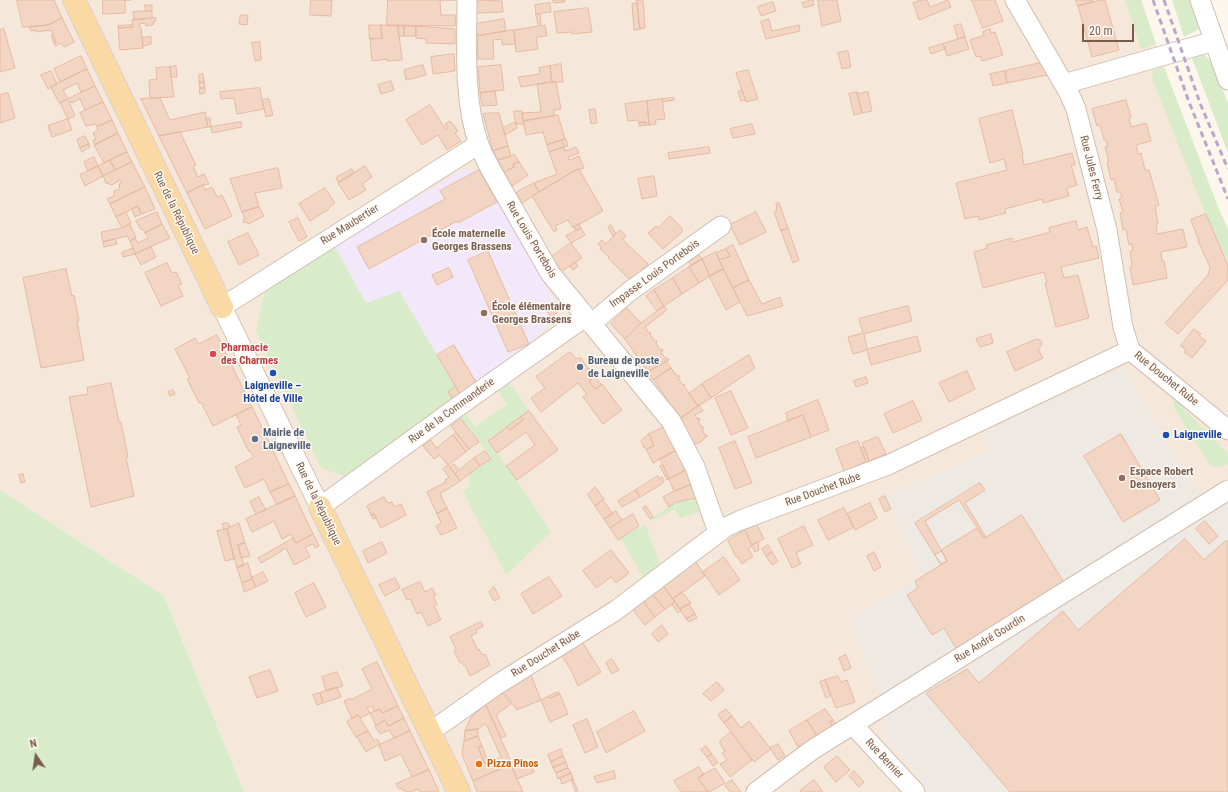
<!DOCTYPE html>
<meta charset="utf-8">
<style>
body{margin:0}
#map{position:relative;width:1228px;height:792px;overflow:hidden;background:#fdf6ec;font-family:"Roboto Condensed",sans-serif}
canvas{display:block}
.north{position:absolute;left:16px;top:736px;width:40px;height:40px;-webkit-text-stroke:3px #fffaf3;paint-order:stroke;rotate:347deg;font-size:11px;font-weight:700;line-height:16px;text-align:center;color:#7a5c4d}
.north::after{content:'';display:block;margin:auto;width:14px;height:18px;background:#7a5c4d;clip-path:polygon(50% 0,100% 100%,50% 72%,0 100%)}
.scale{position:absolute;left:1082px;top:24px;width:52px;height:18px;box-sizing:border-box;border:2px solid #7a5c4d;border-top:0;padding-left:5px;font-size:12px;line-height:14px;white-space:nowrap;color:#7a5c4d;-webkit-text-stroke:3px #fffaf3;paint-order:stroke}
</style>
<div id="map">
<canvas width="1228" height="792"></canvas>
<div class="north">N</div>
<div class="scale">20 m</div>
</div>
<script>
const ctx = document.querySelector('canvas').getContext('2d');
ctx.lineJoin = 'round';
function fill(path, color) { ctx.fillStyle = color; ctx.fill(path, 'evenodd'); }
function trace(path, color, width, dash) { ctx.strokeStyle = color; ctx.lineWidth = width; ctx.lineCap = dash ? 'butt' : 'round'; ctx.setLineDash(dash || []); ctx.stroke(path); }
function drawText(font, color, halo, rows, align = 'center') {
  ctx.font = font + ' "Roboto Condensed",sans-serif'; ctx.lineWidth = 3; ctx.setLineDash([]); ctx.textBaseline = 'middle'; ctx.strokeStyle = halo; ctx.fillStyle = color; for (const [text, x, y, turn = 0] of rows) {
    ctx.save(); ctx.translate(x, y); ctx.rotate((+turn || 0) * Math.PI / 180); ctx.textAlign = isNaN(turn) ? turn : align; if (halo) ctx.strokeText(text, 0, 0); ctx.fillText(text, 0, 0); ctx.restore();
  }
}
fill(new Path2D(`
 M0 0H1141L1164 67 1218 207 1228 229V483L888 739 930 792H244L164 596 0 490Z`), '#f5e8da');
fill(new Path2D(`
 M1123 368 1198 494 1228 491V792H930L888 739 880 696 850 619 922 576 885 496 991 450 982 430Z`), '#efe9e4');
fill(new Path2D(`
 M462 170H479L560 310 551 317 546 328 529 344 460 394 452 381 366 303 334 246Z`), '#f3e8fa');
fill(new Path2D(`
 M1125 0H1141L1156 44 1141 49Z
 M1172 0H1190L1199 29 1184 37Z
 M1190 53 1203 54 1213 63 1228 104V153Z
 M1164 67 1218 207 1228 229V262L1205 213 1153 81 1152 71Z
 M334 246 366 303 399 291 460 394 345 476 321 468 256 331 265 292Z
 M510 383 529 411 488 441 517 480 551 532 506 575 463 491 470 485 469 474 491 459 482 445 461 419 466 414 475 427 507 404 498 391Z
 M1175 400 1228 454V463C1222 468 1218 468 1210 465L1175 410 1173 403Z
 M0 490 164 596 244 792H0Z
 M696 498 701 511 680 518 675 509 652 521 650 519 676 502Z
 M645 524 660 565 643 578 621 538Z`), '#d8ecc9');
const building = new Path2D(`
 M17 0H54L62 18 48 25 23 27Z
 M103 0H131H125V13L103 14Z
 M311 0H332L331 16 310 15Z
 M388 0H456H440L441 15H456L455 26 387 25Z
 M476 0 502 1 503 12 476 13Z
 M553 0H565V2L554 3Z
 M637 0H643L645 28 640 29Z
 M813 0 814 5 804 8 802 3Z
 M818 0H837L841 21 822 26Z
 M922 0H927L930 7 948 0 951 7 919 20 913 3Z
 M972 0H995L1003 21 983 28Z
 M1076 0H1092L1093 2 1078 6Z
 M1101 0H1105L1119 50 1092 57 1078 6Z
 M773 2 776 11 761 16 758 7Z
 M550 3 551 12 536 14 535 5Z
 M637 3 640 29 634 30 632 4Z
 M145 5H152V11H146Z
 M588 8 592 32 572 34V32L557 33 554 12Z
 M152 11V18L134 20 133 12Z
 M536 14H540L541 26 545 25 547 36 536 37 538 49 516 52 514 30 538 26Z
 M241 15H248L247 25 239 24Z
 M62 18 74 42 64 47 61 43 55 46 54 43 56 42 51 30 36 32V30L31 31 29 27 48 25Z
 M156 18 155 22H153V25L146 26 145 23 139 24 140 27H141L143 48 120 50 118 28 133 27 132 20Z
 M504 19 506 31 477 36 476 24Z
 M769 19 772 31 799 25 800 31 766 39 761 22Z
 M961 24 965 37 958 39 954 26Z
 M133 25V27L118 28V26Z
 M369 25H381L382 38 370 39Z
 M381 25 398 26 402 60 387 61V59L372 61 370 39 382 38Z
 M398 26H404V36H399Z
 M404 26H416V36H404Z
 M416 26 455 29V44L426 43V39L416 38Z
 M4 29 15 68 0 72V30Z
 M990 29 991 33 995 32 1003 55 982 61 980 56 976 57 970 40 984 35 983 32Z
 M514 30 515 44 502 45V39L493 40 494 59H478L477 36Z
 M53 35 56 42 54 43 51 36Z
 M151 37V44L143 46 142 38Z
 M965 37 969 49 947 56 943 44Z
 M260 42 261 60 255 61 252 43Z
 M943 44 945 49 931 54 929 48Z
 M848 51 851 67 842 69 838 53Z
 M454 54 455 71 433 74 431 57Z
 M81 56 87 69 60 82 54 69Z
 M1040 63 1047 75 1007 83 1005 71Z
 M561 64 563 82H552L550 66Z
 M423 65 426 75 406 80 404 70Z
 M501 65 504 90 480 93 478 67Z
 M176 66 177 77H171L170 67Z
 M550 66 552 82 521 87 518 77 540 74 539 68Z
 M170 67 174 97 150 98 149 80 157 79 156 68Z
 M87 69 95 86 81 92 77 83 63 90 68 99 59 103 51 87Z
 M748 70 758 99 746 102 736 73Z
 M51 71 57 84 48 89 41 75Z
 M1005 71 1007 83 993 86 990 74Z
 M203 74 204 82 199 83V75Z
 M391 81 394 90 381 94 378 85Z
 M204 82 205 88H200L199 83Z
 M556 82 561 109 554 110V116L523 121 522 113 541 112 537 84Z
 M95 86 103 102 85 110 80 99 72 103 71 101 69 102 75 116 68 119 60 103Z
 M200 88H205V93L200 94Z
 M260 88 264 109 237 114 234 98 221 99 220 92Z
 M742 90 746 100 741 101 738 92Z
 M495 91 497 105 482 106 480 93Z
 M857 92 862 113 854 115 849 94Z
 M868 92 872 111 862 113 857 94Z
 M8 93 15 118 0 123V95Z
 M160 98 170 120 205 112 208 127 159 136 141 99Z
 M674 98V100L663 102 662 99Z
 M269 99 273 115 266 117 262 100Z
 M662 99 665 119 655 120 656 124 649 125 647 101Z
 M1126 100 1131 117 1129 118 1131 127 1146 123 1151 141 1136 145 1138 154 1141 153 1145 170H1149L1159 205 1155 206 1158 224H1156L1157 234 1183 229 1187 247 1161 252 1162 261H1164L1167 278 1133 285 1130 267 1132 266 1130 251H1133L1132 244 1129 245 1126 229 1123 230 1120 213 1123 212 1119 199 1122 198 1120 192H1117L1114 179 1111 180 1107 162H1109L1105 147 1108 146 1106 140H1104L1100 125 1097 126 1092 109Z
 M647 101 649 125H646V122L639 123 638 120 628 121 625 104Z
 M103 102 112 120 97 127 96 124 86 126 80 113Z
 M430 105 446 130 448 129 445 124 450 121 458 131 455 133 461 141 447 150 438 135 422 145 406 120Z
 M595 109 597 123 591 124 589 110Z
 M1012 110 1023 154 1022 155 1024 165 1072 153 1075 165H1071L1077 185 1067 188 1069 196 1043 203 1042 199 1005 209 1006 213 979 220 978 216 965 219 956 183 1007 170 1004 159 990 163 979 119Z
 M514 111H522L524 124H516Z
 M499 113 508 146 493 151 483 114Z
 M558 115 565 139 547 145 543 132 526 135 523 121Z
 M210 118 211 127H208L206 119Z
 M68 119 72 130 52 137 48 126Z
 M112 120 118 133 95 145 93 140 96 139 93 133 98 130 97 127Z
 M241 122 242 127 212 133 211 127Z
 M516 122 517 128 505 135 503 128Z
 M646 122V125L639 126V123Z
 M752 124 755 134 733 138 730 129Z
 M180 132 196 165 193 166 198 177 204 174 209 184 203 185 187 193 159 136Z
 M118 133 127 152 104 163 94 145Z
 M85 136 89 144 80 148 77 140Z
 M566 139 568 146 564 147 562 140Z
 M562 140 564 147 549 152 547 145Z
 M89 144 90 147 82 152 80 148Z
 M508 146 511 156 498 160 493 151Z
 M564 147 565 151 576 147 579 153 568 157 569 160 579 156 584 168 574 171 539 192 534 183 557 174 549 152Z
 M709 147 710 153 669 159 668 153Z
 M127 152 132 162 115 170 110 160Z
 M515 155 519 162 513 164 514 167 504 172 498 160Z
 M94 157 98 166 88 171 84 162Z
 M110 160 115 170 103 176 98 166Z
 M132 162 145 187 110 204 107 199 114 196V191L120 189 119 184 122 183 120 180 112 185 106 183 103 176Z
 M519 162 528 175 512 186 504 172 514 167 513 164Z
 M98 166 103 176 85 186 80 175Z
 M365 166 372 177 362 184 366 190 349 200 338 183Z
 M278 168 282 188 255 193 259 207 242 212 230 179Z
 M352 169 354 173 339 183 336 178Z
 M579 169 603 211 573 228 568 220 555 226 557 230 554 232 532 196 574 171Z
 M479 170 497 202 458 223 457 221 369 269 357 247 445 199 440 191Z
 M654 176 657 196 642 199 638 179Z
 M534 183 539 192 522 203 516 193Z
 M203 185 205 190 212 187 217 197 222 195 232 216 205 229 187 193Z
 M145 187 155 209 141 214 138 206 116 217 110 204Z
 M325 188 335 203 329 207V209L310 221 299 204Z
 M779 203 788 228 781 231 774 212 777 210 776 204Z
 M138 206 141 214 135 217 132 209Z
 M259 207 264 216 248 224 247 222 244 223 243 220 245 219 242 212Z
 M126 212 131 223 122 228 116 217Z
 M157 212 162 224 145 233 143 229 141 230 136 221Z
 M756 212 766 232 740 245 730 225Z
 M1206 214 1228 266V280L1178 334 1165 323 1208 275 1210 267 1198 241H1199L1191 220Z
 M670 216 682 228V232L663 249 648 233 655 227H659Z
 M298 218 307 237 299 241 289 222Z
 M1076 221 1078 230 1087 227 1093 247 1096 246 1099 258 1061 267 1064 278 1078 275 1089 318 1056 327 1045 283H1047L1044 272 983 288 974 252 987 248 986 245 1012 238 1013 242 1050 232 1049 228Z
 M130 224 136 238 130 241 127 236 103 242 101 232 122 228Z
 M162 224 170 238 135 254 130 241 135 238 138 243 148 238 145 233Z
 M579 224 581 228 576 231 574 227Z
 M611 225 616 234 613 236 608 227Z
 M581 228 585 235 571 243 566 236Z
 M788 228 799 260 793 263 781 231Z
 M620 230 626 236 623 240 648 264 631 281 608 258 609 257 600 249 601 247 598 244 602 240 605 244Z
 M248 233 259 255 239 265 228 242Z
 M115 239 117 244 104 247 103 242Z
 M571 243 582 258 561 272 551 257Z
 M733 245 749 280 733 288 719 260 730 256 726 249Z
 M151 247 156 257 141 265 135 254Z
 M133 248 135 254 123 257 122 253Z
 M726 249 730 256 719 260 716 253Z
 M488 251 529 344 508 352 468 260Z
 M716 252 723 269 710 276 702 259Z
 M699 255 702 259 691 266 689 262Z
 M702 259 710 276 699 283 689 267Z
 M575 262 578 266 573 270 570 266Z
 M167 263 172 273 176 272 182 284 178 285 183 296 161 306 145 273Z
 M689 267 699 283 682 294 673 278Z
 M449 268 453 277 437 285 432 275Z
 M66 269 72 296 74 295 79 321H77L84 360 41 368 23 278Z
 M723 269 740 302 726 310 709 276Z
 M673 278 682 294 664 306 654 290Z
 M749 280 762 304 780 297 783 306 747 316 733 288Z
 M654 290 664 306 657 311 646 296Z
 M555 303 560 310 551 317 545 309Z
 M664 306 667 310 645 327 649 333 650 332 651 333 650 334 654 341 656 340 657 342 656 343 660 350 662 349 663 351 661 352 666 359 668 358 669 360 648 372 625 339 641 323Z
 M908 306 912 321 864 334 867 349 917 336 921 351 871 365 867 350 853 354 848 337 863 333 859 319Z
 M627 308 641 323 625 339 611 324Z
 M1194 329 1201 334 1199 336 1206 341 1192 358 1184 352 1186 350 1181 346Z
 M991 334 993 343 980 347 976 339Z
 M217 335 252 407 213 426 201 402 199 403 187 379 190 378 175 349 195 338 198 344Z
 M1037 339 1040 340 1042 343 1041 346 1038 349 1043 358 1015 371 1007 352Z
 M454 345 476 382 460 394 437 355Z
 M570 352 576 359 578 358H581L588 369 590 368 596 376 589 381 595 389 602 384 622 410 603 424 583 397 587 394 578 383 541 412 531 398 545 388 536 377Z
 M749 355 755 368 711 398 702 384Z
 M666 361 671 368 653 380 648 372Z
 M671 368 677 376H680L678 378 683 385 684 384 685 385 684 386 698 406 680 419 654 380Z
 M967 371 975 389 949 402 939 383Z
 M595 377 601 384 595 389 589 381Z
 M866 377 868 383 856 387 854 381Z
 M111 383 119 422H121L128 457H126L134 496 91 507 69 397 88 394 87 388Z
 M702 384 711 398 698 406 689 394Z
 M456 387 460 394 453 399 448 392Z
 M173 390 175 394 170 396 168 392Z
 M731 391 748 428 731 435 715 398Z
 M818 400 829 430 811 437 803 415 788 421 786 413Z
 M913 401 922 420 893 433 884 414Z
 M699 405 703 411 695 415 697 419 699 418 700 420 698 421 702 427H703L704 428 702 429 705 435H707V437H705L703 440 699 443 693 444 680 419Z
 M252 407 289 484 270 492 264 479 245 488 235 467 254 457 250 451 249 452 237 427 241 425 236 415Z
 M529 411 558 450 517 480 506 466 535 445 526 432 497 453 488 441 507 427 510 430 523 420 521 417Z
 M803 415 811 437 756 458 748 437Z
 M521 417 523 420 510 430 507 427Z
 M461 419 479 442 469 449 451 426Z
 M666 426 677 450 653 463 646 449 654 446 649 434Z
 M456 433 469 449 466 452 453 435Z
 M649 434 654 446 646 449 645 447 644 448 641 441Z
 M1121 434 1160 500 1123 522 1084 456Z
 M453 435 466 452 448 465 440 455 434 459 423 446 431 440 436 448Z
 M878 437 886 454 869 461 862 443Z
 M735 441 752 483 735 489 719 448Z
 M858 441 866 462 844 471 836 449Z
 M864 447 869 461 866 462 861 448Z
 M677 450 686 470 669 479 660 459Z
 M485 451 491 459 480 466 474 458Z
 M474 458 480 466 460 481 455 474Z
 M454 464 459 470 455 474 450 467Z
 M448 465 460 481 440 494 447 508 437 514 427 492 446 482 445 480 449 477 443 469Z
 M663 465 669 479 667 480 660 466Z
 M686 470 693 484 674 491 669 479Z
 M23 474 25 482 21 483 19 475Z
 M658 476 659 479 662 477 664 481 662 484 640 497 636 490Z
 M980 483 985 490 965 503 986 537 984 538 959 500 925 521 947 561 941 565 915 523Z
 M289 484 295 496 277 505 270 492Z
 M693 484 696 498 676 502 669 507 663 497 674 491Z
 M595 487 604 499 595 506 588 495Z
 M636 490 640 497 622 507 618 501Z
 M295 496 313 534 296 543 291 534 282 539 274 521 252 532 246 519Z
 M885 496 891 509 885 512 879 499Z
 M259 497 266 510 256 514 250 502Z
 M384 497 388 503 392 502 395 507 401 504 406 515 381 528 374 514 371 515 367 506Z
 M603 500 613 514 604 519 595 506Z
 M870 503 877 518 855 530 847 514Z
 M646 506 653 517 650 519 643 508Z
 M447 508 457 528 441 535 436 526 441 523 437 514Z
 M844 508 854 527 828 540 818 520Z
 M616 511 622 520 610 528 604 519Z
 M374 514 377 518 373 519 371 515Z
 M633 514 639 526 618 540 610 528Z
 M1022 515 1065 584 957 650 944 628 932 635 907 595 918 588 915 581 947 561 941 550 977 528 984 538Z
 M1205 521 1218 536 1209 544 1196 529Z
 M228 523 230 527 224 530 222 524Z
 M239 523 245 543 238 545 244 565 237 568 227 529Z
 M757 525 764 539 752 545 745 530Z
 M804 526 813 545 796 553 801 564 792 568 778 539Z
 M227 529 234 559 225 561 217 531Z
 M745 530 752 546 748 549 753 556 742 564 737 556 736 557 728 541Z
 M313 534 319 546 315 548 313 544 305 547 310 557 294 565 286 548 281 550 282 551 261 563 258 558 293 538 296 543Z
 M1185 539 1204 560 1225 541H1228V792H1010L926 693 967 669 979 683 1063 611 1078 630Z
 M382 542 387 553 368 563 363 551Z
 M758 542 759 546 758 547 759 550 755 552 752 545Z
 M245 543 250 556 241 558 238 545Z
 M768 545 772 552 766 556 762 549Z
 M611 550 629 573 616 583 611 577 596 588 583 571Z
 M942 551 947 561 941 564 935 555Z
 M772 552 778 561 772 565 766 556Z
 M874 552 881 567 874 571 867 556Z
 M724 557 740 580 719 595 703 572Z
 M696 562 705 576 673 599 664 587Z
 M248 563 252 579 242 583 237 568Z
 M263 572 268 581 256 587 252 578Z
 M549 577 562 596 533 614 521 594Z
 M395 578 400 588 385 596 379 585Z
 M252 579 256 587 244 592 242 583Z
 M420 582 425 592 432 588 436 595 433 596 437 604 434 606 441 620 428 626 421 612 417 614 410 599 407 600 402 590Z
 M314 583 326 607 306 617 295 593Z
 M494 587 500 598 494 601 489 592Z
 M664 587 675 602 665 609 653 595Z
 M682 592 691 603 680 609 673 599Z
 M653 595 665 609 655 617 644 602Z
 M644 602 655 617 645 625 633 610Z
 M675 602 681 611 678 613 672 604Z
 M689 604 695 614 686 619 680 609Z
 M695 614 697 618 689 622 686 619Z
 M481 622 483 626 476 630 477 633 471 636 478 650 479 649 482 655 485 654 490 665 470 676 465 665 464 666 461 662 460 663 454 651 456 649 450 637Z
 M662 625 668 634 658 642 652 634Z
 M583 643 601 672 578 686 571 670 562 656Z
 M846 655 851 668 844 671 839 658Z
 M612 659 619 670 612 674 606 663Z
 M377 662 398 706 382 713 380 709 374 711 372 706 367 708 370 713 360 718 358 715 352 719 344 701 350 698 351 700 372 689 362 669Z
 M270 670 278 691 257 698 249 677Z
 M337 672 343 686 326 691 322 677Z
 M531 675 541 700 517 710 504 692 515 684Z
 M838 676 841 682 847 680 855 702 836 708 825 680Z
 M825 680 831 695 826 698 820 682Z
 M717 682 724 690 711 701 703 694Z
 M337 687 341 697 323 703 320 693Z
 M502 692 511 704 496 715 506 736 501 738 486 705Z
 M559 692 560 694 550 698 549 696Z
 M320 693 323 703 317 705 313 695Z
 M560 694 568 714 550 722 541 700 549 696 550 698Z
 M486 705 512 764 473 781 462 754 464 741 478 736 482 746 478 747 485 764 501 757 487 726 485 724 478 729 465 731 471 717Z
 M398 706 404 718 388 726 385 720 376 726 370 713 380 709 382 713Z
 M726 709 732 716 724 723 718 715Z
 M825 709 833 720 830 722 832 726 817 736 807 720Z
 M634 711 645 731 606 753 597 732Z
 M358 715 368 731 356 737 347 722Z
 M732 716 741 728 749 721 771 749 754 762 724 723Z
 M404 718 410 731 394 738 389 730 380 734 375 726 385 720 388 726Z
 M587 719 598 747 585 753 573 725Z
 M807 720 817 736 798 747 789 731Z
 M833 720 835 725 832 726 830 722Z
 M478 729V736L464 741 465 731Z
 M368 731 374 741 377 739 380 744 366 752 357 737Z
 M410 731 429 770 412 777 401 754 385 761 379 745Z
 M731 732 752 760 730 777 720 764 727 760 722 753 725 751 720 744V741Z
 M778 744 785 756 778 760 770 748Z
 M482 746 488 762 485 764 478 747Z
 M706 746 712 754 707 757 701 750Z
 M561 749 563 756 551 762 548 755Z
 M712 754 718 763 713 766 707 757Z
 M563 756 566 762 553 768 551 762Z
 M837 756 850 770 836 782 824 767Z
 M529 762 534 772 517 779 513 769Z
 M566 762 568 768 556 773 553 768Z
 M511 765 523 792H477L473 781Z
 M699 767 704 775 698 778 708 792H681L674 781Z
 M568 768 571 773 558 779 556 773Z
 M715 768 725 783 710 792H708L698 778Z
 M429 770 439 791 438 792H420L419 789 411 792H408L402 790 401 788 399 789 396 784Z
 M614 771 616 778 597 783 594 777Z
 M854 771 864 782 859 787 849 776Z
 M571 773 573 779 562 784 560 778Z
 M573 779 578 791 576 792 571 780Z
 M732 780 741 792H730L725 785Z
 M814 780 823 792H801L800 791Z`);
fill(building, '#f3d5c3');
trace(building, '#e6bba3', 1);
const minor = new Path2D(`
 M467 0C467 48 463 99 479 145 482 153 487 162 491 170L550 273 671 421 695 467 718 532
 M1015 0 1069 93 1076 109 1107 230 1123 327 1130 350
 M1200 0 1228 80
 M1064 84 1214 41
 M479 144 222 307 320 507 456 408 585 317
 M591 324 630 291 721 226
 M1130 350 1228 430
 M853 725 915 792
 M430 732 495 686 615 611 726 527 741 520 888 465 1130 350
 M756 792 812 750 1228 490`);
const major = new Path2D(`
 M74 0 222 307
 M320 507 459 792`);
trace(minor, '#d1beb0', 21);
trace(major, '#dad1cd', 24);
trace(minor, '#fff', 19);
trace(major, '#fbd9a5', 22);
trace(new Path2D(`
 M1153 0 1189 102 1228 199
 M1164 0 1200 103 1228 169`), '#b9a8c9', 3, [6, 4]);
for (const [x, y, r, color] of [
 [424,240,4,"#8d6e63"],
 [484,313,4,"#8d6e63"],
 [213,354,4,"#e0444e"],
 [580,367,4,"#5c6f8a"],
 [273,373,4,"#1a4fb4"],
 [1166,435,4,"#1a4fb4"],
 [255,439,4,"#5c6f8a"],
 [1122,478,4,"#8d6e63"],
 [479,764,4,"#e8710a"]
]) { const dot = new Path2D(); dot.arc(x, y, r, 0, 2 * Math.PI); ctx.fillStyle = color; ctx.fill(dot); trace(dot, '#fffaf3', 1.5); }
drawText('11px', '#7a5c4d', '#fffaf3', [
 ["Rue Jules Ferry",1091,168,76],
 ["Rue de la République",176,213,64],
 ["Rue Maubertier",350,225,-32],
 ["Rue Louis Portebois",531,240,59],
 ["Impasse Louis Portebois",655,274,-36],
 ["Rue Douchet Rube",1166,379,39],
 ["Rue de la Commanderie",452,411,-36],
 ["Rue Douchet Rube",823,490,-20],
 ["Rue de la République",318,504,64],
 ["Rue André Gourdin",990,639,-32],
 ["Rue Douchet Rube",546,654,-32],
 ["Rue Bernier",884,759,47]
]);
drawText('bold 11px', '#785e54', '#fffaf3', [
 ["École maternelle",432,234],
 ["Georges Brassens",432,247],
 ["École élémentaire",492,307],
 ["Georges Brassens",492,320],
 ["Espace Robert",1130,472],
 ["Desnoyers",1130,485]
], 'left');
drawText('bold 11px', '#be3a42', '#fffaf3', [
 ["Pharmacie",221,348],
 ["des Charmes",221,361]
], 'left');
drawText('bold 11px', '#4e5e75', '#fffaf3', [
 ["Bureau de poste",588,361],
 ["de Laigneville",588,374],
 ["Mairie de",263,433],
 ["Laigneville",263,446]
], 'left');
drawText('bold 11px', '#164399', '#fffaf3', [
 ["Laigneville –",273,386],
 ["Hôtel de Ville",273,399],
 ["Laigneville",1174,435,"left"]
]);
drawText('bold 11px', '#c56008', '#fffaf3', [
 ["Pizza Pinos",487,764]
], 'left');
</script>
